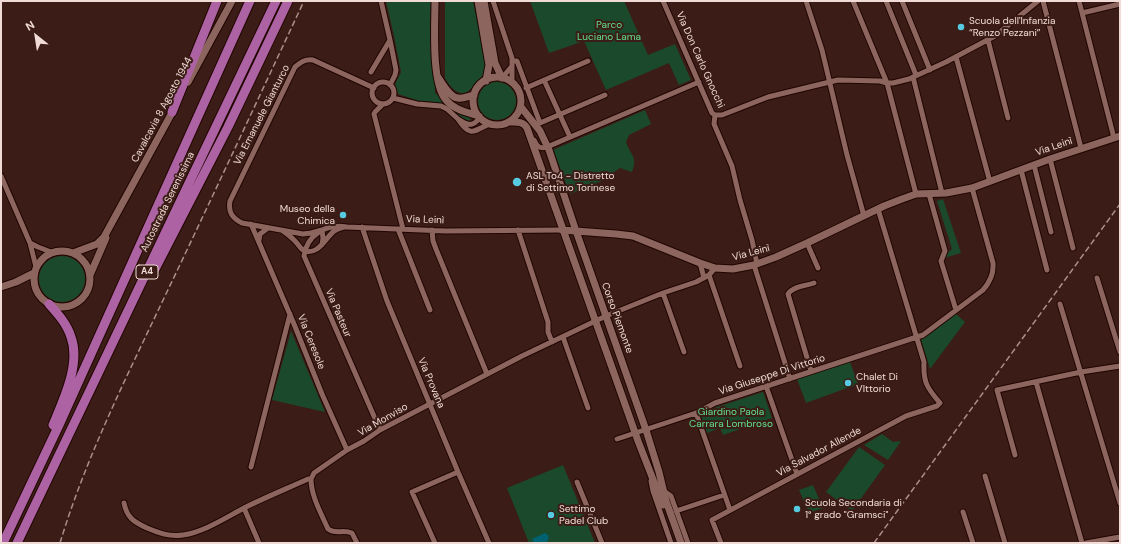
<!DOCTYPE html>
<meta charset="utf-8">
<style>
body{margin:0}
#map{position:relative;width:1121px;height:544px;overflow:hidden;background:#3b1c16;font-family:"DM Sans",sans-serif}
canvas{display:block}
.frame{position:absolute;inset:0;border:2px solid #f1dbd6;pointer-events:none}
.north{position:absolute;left:16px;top:16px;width:40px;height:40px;-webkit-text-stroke:3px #3b1c16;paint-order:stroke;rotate:330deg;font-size:11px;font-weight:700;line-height:16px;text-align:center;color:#f1dbd6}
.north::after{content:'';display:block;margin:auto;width:14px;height:18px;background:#f1dbd6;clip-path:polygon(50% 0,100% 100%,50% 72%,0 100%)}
</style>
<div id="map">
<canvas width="1121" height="544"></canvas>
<div class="frame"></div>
<div class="north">N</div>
</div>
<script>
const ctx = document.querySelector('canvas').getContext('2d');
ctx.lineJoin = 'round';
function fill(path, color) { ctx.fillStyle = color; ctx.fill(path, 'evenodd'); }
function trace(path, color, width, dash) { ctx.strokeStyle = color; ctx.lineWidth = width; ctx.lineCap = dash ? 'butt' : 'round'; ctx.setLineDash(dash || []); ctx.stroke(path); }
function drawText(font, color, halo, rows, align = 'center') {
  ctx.font = font + ' "DM Sans",sans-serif'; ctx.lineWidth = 4; ctx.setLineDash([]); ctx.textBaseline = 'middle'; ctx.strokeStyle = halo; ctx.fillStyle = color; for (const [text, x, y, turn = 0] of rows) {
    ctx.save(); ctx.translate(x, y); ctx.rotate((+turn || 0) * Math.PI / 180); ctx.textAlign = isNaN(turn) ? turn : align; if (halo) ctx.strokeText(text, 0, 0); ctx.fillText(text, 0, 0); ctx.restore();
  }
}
fill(new Path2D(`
 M386 1H434L435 93 471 119 468 122 434 102 419 101 398 94 395 84 401 72 394 36Z
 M445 1H473L487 66C485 73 482 76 477 82 474 85 469 92 465 93 456 95 449 85 445 78Z
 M530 1H624L648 55 675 44 691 80 679 85 669 63 606 90 584 41 549 53Z
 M478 101a19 19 0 1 1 38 0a19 19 0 1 1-38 0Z
 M645 110 651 124 629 135 626 142C631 156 638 157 632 172L620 168 614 172 611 177 570 194 553 150Z
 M943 199 961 253 944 258 948 252 952 249 937 201Z
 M39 279a23 23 0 1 1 46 0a23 23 0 1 1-46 0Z
 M956 314 965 322 930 369 921 340Z
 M291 331 325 412 272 400Z
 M850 362 858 384 806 403 797 379Z
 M763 392 772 418 723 435 720 428 707 433 701 417 702 415 717 407Z
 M882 434 893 442 901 441 888 460 864 445Z
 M859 447 885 465 852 511 826 492Z
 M563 465 595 543H529L507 488Z
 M813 485 823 508 809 513 799 490Z`), '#1a4a2b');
fill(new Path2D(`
 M545 533 549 536 548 539V541L543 543H534L532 539Z`), '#006271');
const street = new Path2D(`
 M493 1 512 58V82
 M663 1 712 113 715 115 714 124 732 166 740 200 752 240 757 264
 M806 1 822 50 847 155 864 216
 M853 1 887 83 916 194
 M886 1 916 75
 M902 1 930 70
 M1043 1 1081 148
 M1079 1 1114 138
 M1082 13 1120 4
 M390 40 396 70 395 75 390 85
 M988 40 1008 118
 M956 57 990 182
 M513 61H517L540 123 605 95
 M371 72 390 40 381 1
 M913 77 942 193
 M502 78 512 66
 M544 80 570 137
 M372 93a11 11 0 1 1 22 0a11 11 0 1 1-22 0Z
 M526 88 588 61
 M393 98 417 104 441 106 447 109 458 119
 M375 112 383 104
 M374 114 403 229
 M715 115H722L768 97 838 80 880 81 887 83H893L909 79 946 62 995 36 1038 1
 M480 117C473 128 467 125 458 119 470 137 473 132 489 124
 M534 140C537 147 540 149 547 147L699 82
 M1050 159 1073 248
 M1034 165 1051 232
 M1021 170 1047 270
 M1 176 30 243 36 267
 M929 194 945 251 941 261 956 310
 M251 224 294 324 322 394 347 450
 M362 227 387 301 458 472 489 543
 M398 229 430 310
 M432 230 433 241 436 249 487 374
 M518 230 548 322V332L552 342
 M283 231C288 234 291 237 295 241 298 244 300 248 303 250 317 257 325 239 333 232 336 229 340 228 344 227
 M259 240 260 234 268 228
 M30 243 38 247 51 252
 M807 243 818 268
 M322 245 323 238 322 230 311 233 303 234 242 223C232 218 228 212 230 201L295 67C301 62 305 59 313 60L374 88
 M700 263 704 278
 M754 265 790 379
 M709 275 740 366
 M1097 278 1120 352
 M663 293 684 352
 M1060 304 1120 503
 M563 337 588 408
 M811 371 788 294C793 286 806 286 814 283
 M1036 382 1082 543
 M766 386 797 474
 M696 413 730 510
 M380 430 304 256C307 235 326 223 347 227L446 231 562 230
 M617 439 696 413 715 403 923 335 983 290C990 282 994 274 993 263L972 188
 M1015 455 997 390 1081 372 1120 366
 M251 467 290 314
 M985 476 1005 543
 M311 479C311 496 321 513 328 529 337 535 342 529 352 533L357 543
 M651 481 653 491 671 543
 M577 482 602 543
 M664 491 671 496 688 543
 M124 503C127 518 134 522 147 528 159 533 169 537 183 535 204 532 225 518 244 508 264 498 286 489 308 479H311L314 473 347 450 364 441 380 430 522 356 606 316 663 293 696 282 709 275 715 268
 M244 508 259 543
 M676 511 724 495
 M963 512 973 543
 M435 543 412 492 458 472
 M721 543 712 520 906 416 937 406 940 403C927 388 923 382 924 362L878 209
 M1086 543 1120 537`);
const secondary = new Path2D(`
 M435 1C435 24 431 83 446 100 454 110 467 112 479 116
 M478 1 489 65 486 81
 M484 1 495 63 502 78
 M438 77C443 84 449 97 458 98 463 99 469 96 474 95
 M473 101a24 24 0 1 1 48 0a24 24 0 1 1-48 0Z
 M188 82 232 1
 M521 107 540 131 549 150 576 231 646 430 659 472 666 501 681 543
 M509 122C516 122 523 121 527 128L638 441 663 505
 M562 230 616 234 633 236 700 263 715 268 733 269 754 265 776 257 807 243 884 206 902 199 916 194 946 193 972 188 1050 159 1120 136
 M34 279a28 28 0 1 1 56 0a28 28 0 1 1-56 0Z
 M73 253 97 244 104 237 174 109
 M90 275 106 238
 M1 287 16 282 34 273`);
const highway = new Path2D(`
 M172 112 217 1
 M154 271 228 127 288 1
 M49 304C58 314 67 324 71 337 81 364 63 401 53 425
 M3 543 59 425 250 1
 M17 543 276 1`);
trace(street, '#210502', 7);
trace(secondary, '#210502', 9);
trace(highway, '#210502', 11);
trace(street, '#8c665e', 5);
trace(secondary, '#8c665e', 7);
trace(highway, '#ad63a3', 9);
trace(new Path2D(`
 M60 543C86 457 127 376 165 296 212 198 258 99 304 1
 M874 543 1120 204`), '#aa908b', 1.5, [6, 3]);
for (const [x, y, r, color] of [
 [961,27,4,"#55cae0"],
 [517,182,5,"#55cae0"],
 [343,215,4,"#55cae0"],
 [848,383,4,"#55cae0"],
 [797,509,4,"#55cae0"],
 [551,515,4,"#55cae0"]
]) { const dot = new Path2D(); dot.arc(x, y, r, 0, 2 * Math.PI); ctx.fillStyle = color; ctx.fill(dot); trace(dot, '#3b1c16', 1.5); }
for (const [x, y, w] of [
 [147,272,22]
]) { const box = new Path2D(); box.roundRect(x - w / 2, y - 7, w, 14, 3); ctx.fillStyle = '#3b1c16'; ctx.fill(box); trace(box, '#f1dbd6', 1); }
drawText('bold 9px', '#f1dbd6', null, [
 ["A4",147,272]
]);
drawText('10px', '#f1dbd6', '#3b1c16', [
 ["Scuola dell'Infanzia",969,21],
 ["“Renzo Pezzani”",969,33],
 ["ASL To4 - Distretto",526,176],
 ["di Settimo Torinese",526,188],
 ["Museo della",335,209,"right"],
 ["Chimica",335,221,"right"],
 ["Chalet Di",856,377],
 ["VIttorio",856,389],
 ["Scuola Secondaria di",805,503],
 ["1° grado \"Gramsci\"",805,515],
 ["Settimo",559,509],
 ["Padel Club",559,521]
], 'left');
drawText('10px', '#61e08d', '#3b1c16', [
 ["Parco",609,25],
 ["Luciano Lama",609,37],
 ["Giardino Paola",731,412],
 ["Carrara Lombroso",731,424]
]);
drawText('10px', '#f1dbd6', '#3b1c16', [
 ["Via Don Carlo Gnocchi",700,60,66],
 ["Cavalcavia 8 Agosto 1944",162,110,-62],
 ["Via Emanuele Gianturco",262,115,-63],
 ["Via Leinì",1054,147,-19],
 ["Autostrada Serenissima",168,202,-64],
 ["Via Leinì",425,220,2],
 ["Via Leinì",751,253,-15],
 ["Via Pasteur",338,313,67],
 ["Corso Piemonte",617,318,70],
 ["Via Ceresole",311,342,68],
 ["Via Giuseppe Di Vittorio",772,375,-18],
 ["Via Provana",431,383,67],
 ["Via Monviso",383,420,-30],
 ["Via Salvador Allende",819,452,-28]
]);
</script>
